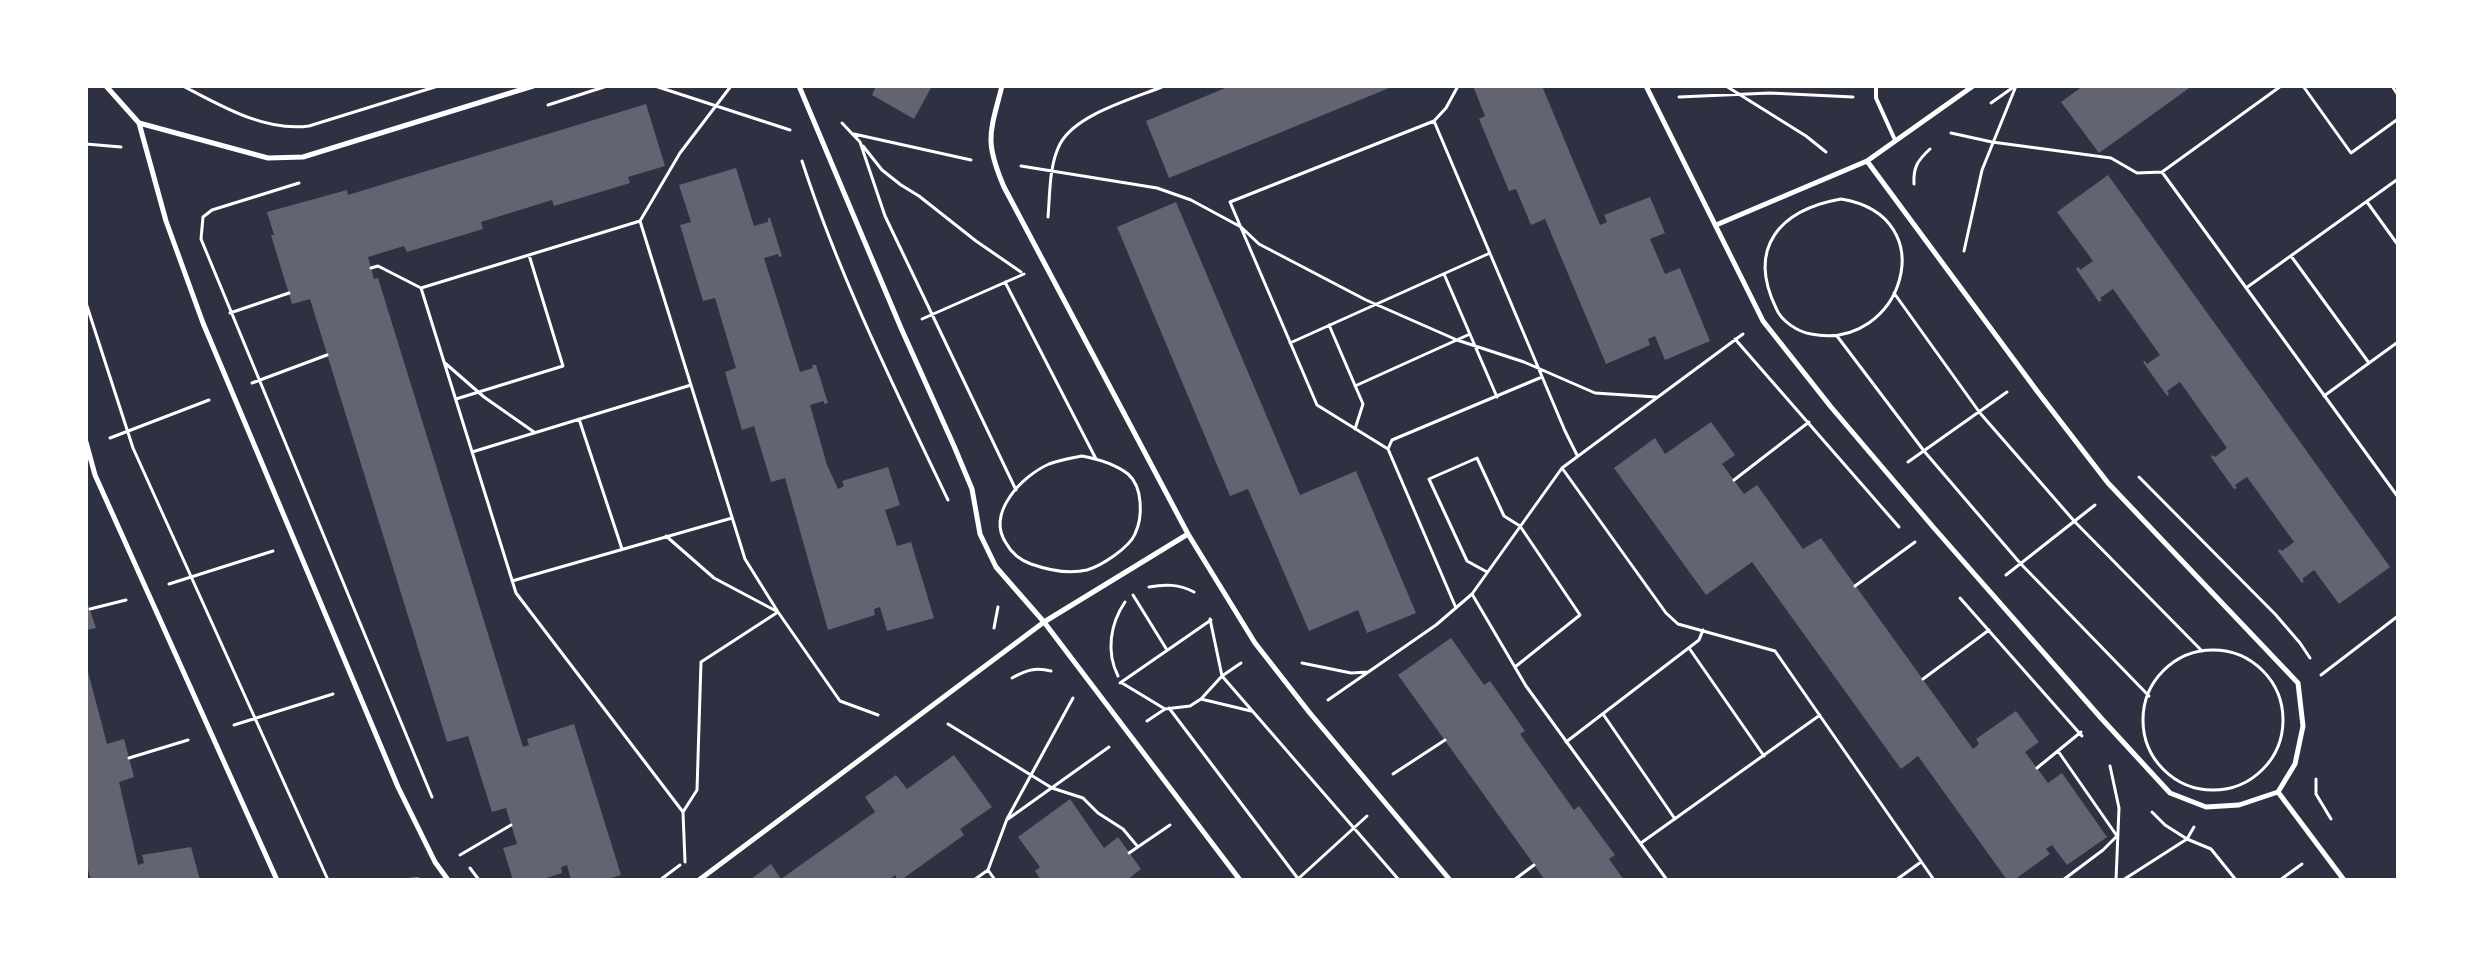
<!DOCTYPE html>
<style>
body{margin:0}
#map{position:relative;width:2484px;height:966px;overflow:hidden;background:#2d3142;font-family:"Zilla Slab",serif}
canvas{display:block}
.frame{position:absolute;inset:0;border:88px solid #fff;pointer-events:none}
</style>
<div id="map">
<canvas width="2484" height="966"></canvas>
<div class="frame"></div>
</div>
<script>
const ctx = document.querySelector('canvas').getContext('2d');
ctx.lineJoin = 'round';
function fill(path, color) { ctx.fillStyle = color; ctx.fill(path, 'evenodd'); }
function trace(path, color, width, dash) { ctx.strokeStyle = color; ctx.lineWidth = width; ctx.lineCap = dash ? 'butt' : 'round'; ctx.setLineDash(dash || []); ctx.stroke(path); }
fill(new Path2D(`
 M876 86H932L914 119 872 95Z
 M1230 86H1394L1169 178 1146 121Z
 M1473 86H1542L1600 225 1607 222 1604 215 1650 197 1665 233 1650 239 1665 274 1680 268 1710 341 1665 360 1655 336 1648 339 1650 345 1606 364 1545 219 1531 225 1516 189 1509 191 1479 119 1485 116Z
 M2083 86H2192L2099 153 2061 102Z
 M646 104 665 166 628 177 630 183 554 206 552 200 481 222 483 229 407 252 404 246 368 257 374 279 378 278 523 747 529 745 527 739 574 724 621 875 604 880H571L567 865 561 867 562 873 540 880H513L503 848 517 844 506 808 492 812 468 736 447 742 310 299 292 304 271 235H274L267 212 347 190 348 195Z
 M736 168 754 226 768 222V218H770L782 256 779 257 778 254 764 258 800 372 813 368 812 365H816L828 403 824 404V401L810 405 827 465 838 489 844 486 842 481 888 467 900 505 885 510 897 546 911 542 934 618 887 631 880 607 874 609 875 615 828 630 785 478 771 482 754 426 742 430 725 372 736 368 715 298 703 301 680 225 691 222 679 185Z
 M2108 175 2390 567 2339 604 2314 570 2302 579 2304 581 2302 583 2278 551 2280 549 2282 551 2294 542 2247 477 2235 485 2237 488 2234 489 2211 457 2213 455 2215 457 2227 448 2180 382 2167 391 2169 394 2167 396 2143 362 2145 361 2147 364 2160 355 2113 289 2100 298 2102 300 2099 302 2076 269 2079 267 2080 270 2093 261 2057 212Z
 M1176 202 1300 495 1356 471 1416 613 1367 633 1358 610 1309 631 1248 489 1230 496 1117 227Z
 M1711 422 1735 455 1722 464 1744 494 1757 485 1803 549 1821 538 1973 749 1979 744 1976 739 2016 711 2039 742 2025 752 2048 783 2062 773 2107 837 2067 865 2052 845 2046 849 2050 854 2014 880H2007L1918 756 1901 769 1752 562 1706 595 1614 468 1655 438 1665 454Z
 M86 598 96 628 86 630Z
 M1451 638 1484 685 1490 681 1525 731 1520 734 1574 810 1579 806 1615 855 1609 859 1624 880H1545L1398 675Z
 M86 664 107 744 124 739 134 777 119 782 138 865 144 863 142 855 191 847 200 880H91L86 863Z
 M954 755 992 807 960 829 964 835 901 880H898L895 875 889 880H750L771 864 781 879 875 812 865 797 896 775 907 789Z
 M1070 799 1104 848 1118 837 1141 869 1127 880H1041L1035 871 1040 867 1018 837Z`), '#626471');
trace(new Path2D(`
 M183 86C221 106 265 132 309 126L438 86
 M655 86 790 130
 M1726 86 1806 136 1826 152
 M2281 86 2162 172 2398 497
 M2303 86 2351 153 2398 119
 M2392 86 2398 95
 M1679 97 1770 93 1853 97
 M1991 103 2015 86
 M548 105 607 86
 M1434 121 1446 108 1458 86
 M842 123 860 142 885 216 1016 490
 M1951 133 1992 142 2111 158 2137 173 2162 172
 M854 134 971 160
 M86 144 121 147
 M863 146 882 170 901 185 919 196 976 241 1021 272
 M802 161C840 278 895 389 948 500
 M1021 166 1157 188 1191 200 1241 227 1259 244 1366 300 1457 340 1524 362 1595 393 1656 397
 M299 183 212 210 203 217 201 239 432 797
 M1914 184C1913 167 1918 160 1930 149
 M1841 199C1946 216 1902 352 1811 334 1798 332 1781 321 1776 308 1747 248 1779 210 1841 199Z
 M2367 202 2398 245
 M1048 217C1050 194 1049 165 1060 144 1076 114 1133 99 1164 86
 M640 221 680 153 731 86
 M1964 251 1982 170 2016 86
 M2291 256 2369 363 2398 342
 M371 268 378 266 421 288
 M1444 274 1497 397
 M1005 282 1096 459
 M2246 288 2398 179
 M1894 293 1980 413 2075 522 2202 651
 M86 303 133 448 328 880
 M230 313 289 293
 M922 319 1024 274
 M1329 325 1363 404 1355 429
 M1837 336 1924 451 2020 563 2149 696
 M1735 339 1899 527
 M1290 343 1490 253
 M445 363 484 397 534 432
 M252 383 327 355
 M1355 386 1470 334
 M2324 396 2369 363
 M456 399 563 366 529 255
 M579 419 622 549
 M110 438 209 400
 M1388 449 1392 440 1542 377
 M472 452 691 385
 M1082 456C1098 459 1115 464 1128 474 1143 487 1143 517 1135 534 1129 548 1101 566 1087 570 1070 574 1048 570 1031 564 1020 560 1012 554 1006 543 986 513 1022 476 1049 464 1060 460 1071 458 1082 456Z
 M1908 462 2007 392
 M1562 468 1666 613 1678 624 1775 651 1934 880
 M2139 477 2275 614 2300 643 2310 658
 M1734 480 1809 422
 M666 536 714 578 778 612 701 662 697 790 683 812
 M1487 572 1467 561 1429 479 1477 458 1504 516 1520 526 1580 615 1515 667
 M2006 575 2095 505
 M512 581 732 518
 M169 584 273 551
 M1855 586 1915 542
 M1149 587C1165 584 1179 584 1194 592
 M1472 594 1526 686 1667 880
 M1133 595 1167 650
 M1960 598 2082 736
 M1456 608 1388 449 1317 405 1230 202 1434 121 1565 431 1577 455
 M90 609 126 600
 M1210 619 1222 676 1399 880
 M994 628 998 607
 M1689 648 1764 756
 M2143 720a70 70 0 1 1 140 0a70 70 0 1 1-140 0Z
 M1302 663 1351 673 1368 672
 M2321 675 2398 616
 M1118 676C1106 652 1110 624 1125 602
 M1012 678C1026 670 1036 667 1051 671
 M1923 679 1989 630
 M1120 683 1211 620
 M1122 683 1165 709
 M1201 699 1251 711
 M1328 700 1436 625 1472 594 1562 468 1743 334
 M1169 708 1299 880
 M1603 714 1675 819
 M1147 721 1165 709 1190 706 1201 699 1222 676 1241 663
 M948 724 1052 788 1083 798 1098 813 1123 829 1138 847
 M234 725 333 694
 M1566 742 1699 640 1703 630
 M2058 751 2117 836 2103 850 2063 880
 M129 758 188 740
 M2110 766 2119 808 2116 880
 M2037 768 2081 732
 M1393 774 1445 740
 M2316 779V794L2331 819
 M2152 812 2165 825 2187 839 2211 849 2236 880
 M1008 819 1109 747
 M1641 843 1820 715
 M1129 853 1170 825
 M460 855 511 825
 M685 862 683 812 516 593 421 288 640 221 745 559 778 612 840 701 878 715
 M470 868 479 880
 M1298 879 1367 816
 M399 880 418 879
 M660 880 680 865
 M974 880 988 870
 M995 880 988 870 1007 819 1073 698
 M1514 880 1534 865
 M1896 880 1921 862
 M2123 880 2187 839 2194 827
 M2280 880 2302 864`), '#fff', 3);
trace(new Path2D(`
 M1876 86V98L1895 140`), '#fff', 4);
trace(new Path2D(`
 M106 86 139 123 166 221 203 323 398 787 435 862 448 880
 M799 86 901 328 954 446 972 489 980 534 996 567 1044 622 1240 880
 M1002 86C990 133 984 140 1004 187L1188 534 1255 643 1309 712 1450 880
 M1646 86 1763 321 1831 407 1934 528 2101 718 2170 793 2206 807 2239 805 2278 792
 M139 123 268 158 303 157 533 86
 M1867 161 2037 391 2108 483 2298 683 2303 726 2295 764 2278 792 2344 880
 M1716 225 1867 161 1973 86
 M86 442 95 475 277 880
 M699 880 1044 622 1188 534`), '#fff', 5);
</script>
